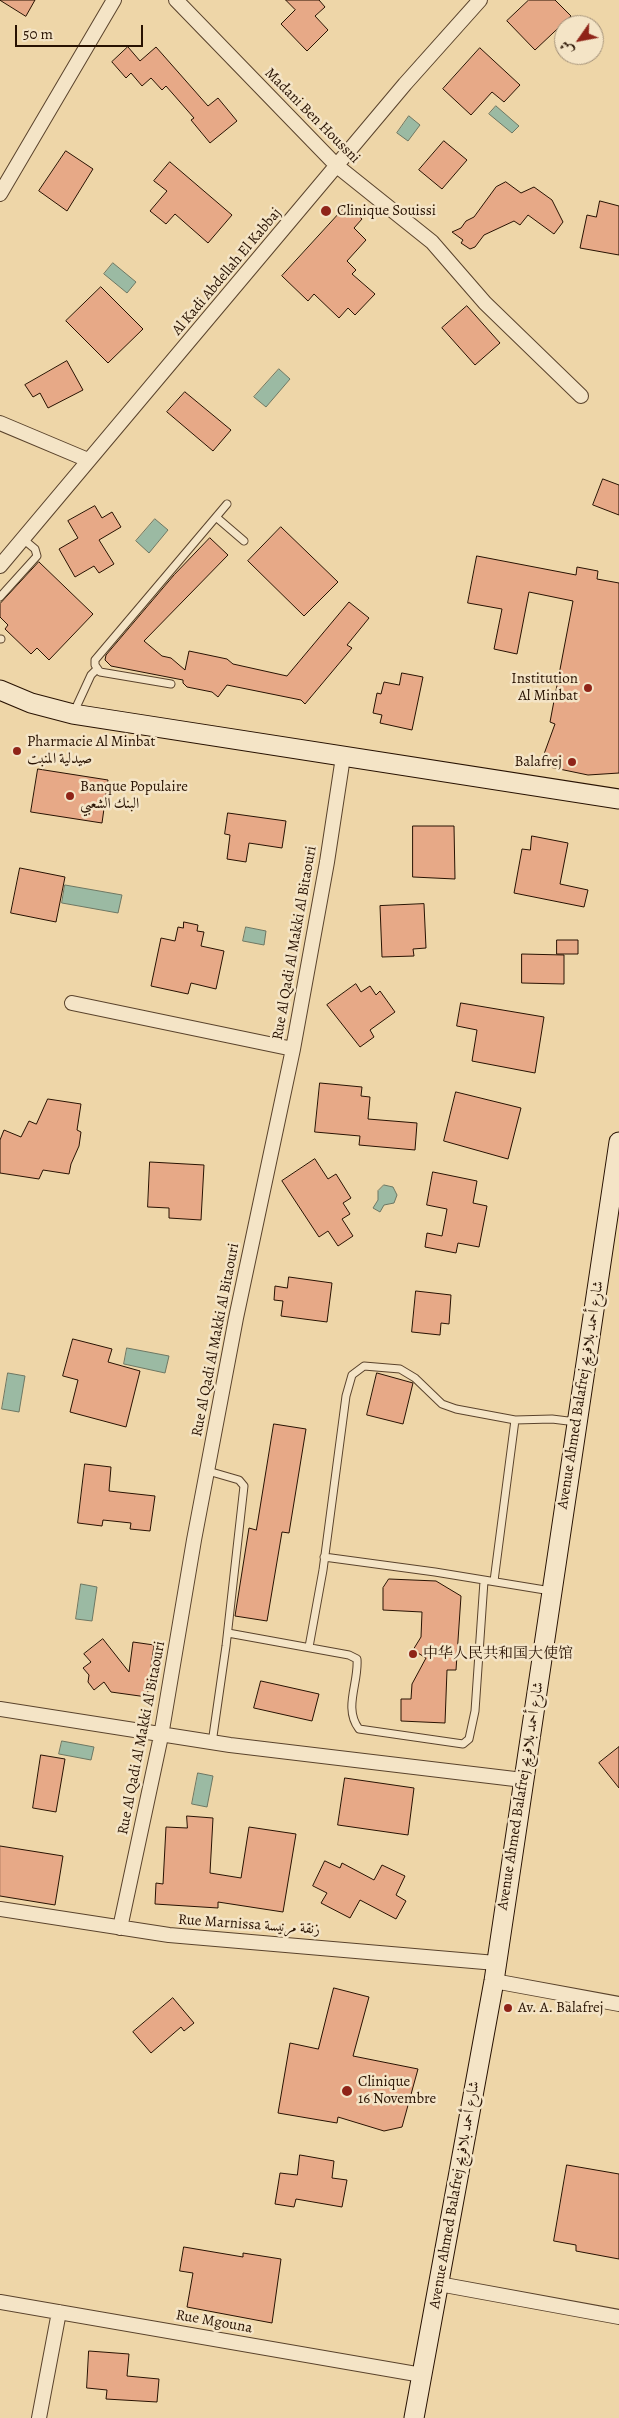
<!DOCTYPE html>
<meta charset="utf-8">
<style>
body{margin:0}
#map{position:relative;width:619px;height:2418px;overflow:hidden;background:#eed6a8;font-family:Alegreya,Amiri,serif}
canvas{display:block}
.north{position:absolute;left:554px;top:15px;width:50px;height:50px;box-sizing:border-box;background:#f4e4c6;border:1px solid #a29078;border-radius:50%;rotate:237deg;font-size:14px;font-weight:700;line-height:20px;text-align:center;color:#281202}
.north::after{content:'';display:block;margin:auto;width:18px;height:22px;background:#8f2418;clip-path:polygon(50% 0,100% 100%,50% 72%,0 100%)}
.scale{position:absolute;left:15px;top:25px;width:128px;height:22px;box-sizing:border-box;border:2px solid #281202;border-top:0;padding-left:6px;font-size:15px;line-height:18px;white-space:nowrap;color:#281202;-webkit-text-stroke:4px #f4e4c6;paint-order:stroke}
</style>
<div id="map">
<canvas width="619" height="2418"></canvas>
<div class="north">ش</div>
<div class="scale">50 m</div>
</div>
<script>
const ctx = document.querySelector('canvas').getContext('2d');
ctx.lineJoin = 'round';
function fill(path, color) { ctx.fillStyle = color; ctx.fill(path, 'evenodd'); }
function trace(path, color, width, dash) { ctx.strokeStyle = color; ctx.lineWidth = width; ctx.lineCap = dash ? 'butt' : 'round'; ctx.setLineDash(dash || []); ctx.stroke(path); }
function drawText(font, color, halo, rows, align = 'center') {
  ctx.font = font + ' Alegreya,Amiri,"Noto Serif SC",serif'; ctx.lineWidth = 5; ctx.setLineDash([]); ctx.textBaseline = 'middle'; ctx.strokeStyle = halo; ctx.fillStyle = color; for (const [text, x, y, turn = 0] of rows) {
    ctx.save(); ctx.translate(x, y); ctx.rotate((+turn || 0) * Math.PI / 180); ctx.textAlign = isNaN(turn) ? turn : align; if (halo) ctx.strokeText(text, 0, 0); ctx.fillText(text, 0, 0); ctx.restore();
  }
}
const water = new Path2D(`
 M496 106 519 126 512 133 489 114Z
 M409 116 420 125 408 141 397 133Z
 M113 263 136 282 127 293 104 274Z
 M279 369 290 379 266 407 254 397Z
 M155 519 168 530 149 553 136 541Z
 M65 885 122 895 118 913 62 903Z
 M246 927 266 931 264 945 243 941Z
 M384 1185 393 1187 397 1195 394 1203 384 1205 380 1212 373 1208 378 1200V1191Z
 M127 1348 169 1356 165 1373 124 1364Z
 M8 1373 25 1376 19 1412 2 1409Z
 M81 1584 97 1587 92 1621 76 1619Z
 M62 1741 94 1747 91 1760 59 1754Z
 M198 1773 213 1776 207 1807 192 1804Z`);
fill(water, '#9bbaa3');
trace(water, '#6d7763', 1);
const building = new Path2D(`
 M0 0H35L26 16Z
 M286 0H319L325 7 315 16 328 30 307 51 281 24 295 10Z
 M529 0H555L571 16 535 50 507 21Z
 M128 47 140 61 156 47 208 106 218 98 237 121 210 143 191 120 194 118 166 86 162 90 151 78 142 86 131 73 126 78 112 62Z
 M480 48 520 85 504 102 492 92 471 115 443 89Z
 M444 141 467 160 442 189 419 170Z
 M66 151 93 169 67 211 39 191Z
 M170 162 232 215 208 243 175 214 166 224 150 211 167 191 154 181Z
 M506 182 521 193 534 187 552 200 563 222 554 234 528 215 520 225 514 221 484 235 475 247 470 249 461 243 463 240 452 232 461 228 466 221 474 217 496 187Z
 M600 201 619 206V255L580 248 587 215 596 217Z
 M347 205 362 219 354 228 366 240 347 261 356 270 352 274 375 294 355 315 348 308 339 318 314 294 308 301 282 276Z
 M101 287 143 329 108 363 66 321Z
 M467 306 500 343 475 365 442 328Z
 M67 361 83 390 48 408 40 393 33 397 25 385Z
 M185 392 231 430 213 451 167 412Z
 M603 479 619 485V515L593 505Z
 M95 506 102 518 112 512 121 527 99 540 114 564 99 573 94 566 75 577 59 549 78 538 68 521Z
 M281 527 338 582 304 616 248 561Z
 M210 538 228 555 144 641 162 656 171 658 185 670 189 651 227 659 233 664 287 676 349 602 369 618 347 645 352 648 305 704 301 700 227 685 218 697 212 692 187 687 183 683V680L111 666 105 660 106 655 174 575Z
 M477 556 576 575 577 567 598 571 597 579 619 583V773L588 775 540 765 555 724 550 722 573 601 529 592 517 654 494 649 502 609 468 603Z
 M39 562 93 614 49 660 37 648 31 654 5 629 8 625 0 617V604Z
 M402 673 423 677 412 730 380 723 382 715 373 713 377 693 381 694 384 682 399 685Z
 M38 769 108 780 102 823 31 812Z
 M228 813 286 821 282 848 249 843 246 862 227 859 230 835 225 834Z
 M413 826H454L455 879 413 877Z
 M532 836 568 843 560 884 588 890 584 907 514 893 522 849 530 850Z
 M20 868 65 877 56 922 11 913Z
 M424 904 426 948 413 949 414 956 382 957 380 906Z
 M184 922 198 925 197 931 204 932 201 946 224 951 216 989 191 983 188 994 151 986 161 938 175 941 178 927 183 928Z
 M557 940H578V954H557Z
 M522 954 564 955V984L522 983Z
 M356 984 361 992 370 986 376 995 380 991 395 1012 370 1030 374 1037 360 1047 327 1005Z
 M461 1003 544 1017 535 1073 472 1061 477 1030 457 1026Z
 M320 1083 362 1087 361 1096 370 1097 368 1119 417 1123 415 1150 359 1145 360 1136 315 1132Z
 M456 1092 521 1108 508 1159 444 1141Z
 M48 1099 81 1104 77 1130 81 1132 79 1146 71 1164 69 1174 43 1170 39 1179 0 1173V1140L4 1130 21 1137 29 1121 36 1124Z
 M315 1159 328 1179 336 1174 351 1198 343 1203 350 1214 342 1219 353 1236 338 1246 328 1231 319 1237 282 1181Z
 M150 1162 204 1165 201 1220 169 1218V1208L148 1207Z
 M433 1172 477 1181 473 1203 487 1206 479 1247 458 1243 456 1253 425 1247 427 1233 442 1236 447 1209 427 1205Z
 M289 1277 332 1283 327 1322 281 1316 283 1301 274 1300 275 1286 287 1288Z
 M416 1291 451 1295 449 1324 441 1323 440 1335 412 1332Z
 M73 1339 112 1349 108 1362 140 1371 126 1427 70 1412 78 1380 63 1376Z
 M377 1373 413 1383 403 1424 367 1415Z
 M274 1424 306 1429 289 1533 282 1532 267 1621 235 1616 249 1528 256 1530Z
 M85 1464 111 1467 109 1491 155 1496 150 1531 130 1529 131 1523 103 1520 102 1526 78 1523Z
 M389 1579 436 1581 461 1596 456 1670H447L445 1723 401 1721V1699H411L412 1684 426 1658 413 1650 421 1637 422 1612 383 1610V1588Z
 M103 1639 129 1672 133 1642 154 1645 147 1697 111 1692 104 1682 94 1690 88 1682 89 1675 83 1668 91 1662 84 1654Z
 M261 1681 319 1694 312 1721 254 1708Z
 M619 1747V1788L599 1763Z
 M41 1755 65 1759 56 1812 33 1808Z
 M345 1778 414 1788 408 1835 338 1825Z
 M187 1816 213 1818 210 1873 241 1878 249 1827 296 1834 283 1912 218 1902V1908L155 1904 156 1883 163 1884 166 1827 187 1828Z
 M0 1846 63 1856 55 1905 0 1896Z
 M325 1861 340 1868 342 1863 374 1880 382 1865 405 1876 396 1895 406 1901 396 1919 360 1900 350 1918 321 1903 327 1893 313 1886Z
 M334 1988 369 1997 353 2056 418 2069 402 2127 384 2131 338 2117 337 2123 278 2113 290 2043 318 2049Z
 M173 1998 194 2023 184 2031 181 2027 151 2053 133 2032Z
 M300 2155 334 2161 332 2178 347 2180 342 2207 296 2199 294 2207 275 2204 280 2173 297 2175Z
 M567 2165 619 2174V2259L576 2251V2245L554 2241Z
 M184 2247 243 2257V2253L281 2259 272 2323 187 2307 193 2273 180 2271Z
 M89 2351 129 2354 127 2376 159 2379 157 2402 106 2399 107 2390 87 2388Z`);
fill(building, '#e7a987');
trace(building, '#281202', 1);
const lane = new Path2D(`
 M216 517 244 541
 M0 597 37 556 35 549 23 539
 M0 639H1
 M171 684 100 672 95 665V660L227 504
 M73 714 91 675 97 669
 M208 1471 239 1480 244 1486 226 1646 212 1743
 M324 1557 435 1572 551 1591
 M494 1581 515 1420
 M228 1633 349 1655 357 1659C359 1683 343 1708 359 1729L463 1744 469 1739 475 1711 484 1581
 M309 1647 323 1570 346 1396 352 1375 364 1366 400 1369 415 1378 442 1404 456 1409 515 1420 552 1419 576 1422`);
const street = new Path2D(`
 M176 0 337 166 432 242 485 303 581 396
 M0 194 114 0
 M0 423 88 460
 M0 566 405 84 480 0
 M72 1003 293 1049
 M0 1709 230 1745 523 1780
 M0 1909 169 1935 496 1963
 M120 1928 161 1736 194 1540 236 1318 293 1049 327 862 343 757
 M494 1981 619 2004
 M439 2284 619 2317
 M0 2302 422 2375
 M39 2418 59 2312`);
const secondary = new Path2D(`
 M0 690 31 703 73 714 619 799
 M414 2418 494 1981 619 1142`);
trace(lane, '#5a432c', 9);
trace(street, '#5a432c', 16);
trace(secondary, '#281202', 21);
trace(lane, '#f4e4c6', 7);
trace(street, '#f4e4c6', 14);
trace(secondary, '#f4e4c6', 19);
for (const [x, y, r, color] of [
 [326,211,6,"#8f2418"],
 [588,688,5,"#8f2418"],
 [17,751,5,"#8f2418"],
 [572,762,5,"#8f2418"],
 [70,796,5,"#8f2418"],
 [413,1654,5,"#8f2418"],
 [508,2008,5,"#8f2418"],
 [347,2091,6,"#8f2418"]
]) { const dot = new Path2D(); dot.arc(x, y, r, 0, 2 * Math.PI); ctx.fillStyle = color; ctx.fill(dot); trace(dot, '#f4e4c6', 2); }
drawText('15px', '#281202', '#f4e4c6', [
 ["Madani Ben Houssni",312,116,45],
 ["Al Kadi Abdellah El Kabbaj",227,272,-50],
 ["Rue Al Qadi Al Makki Al Bitaouri",295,943,-80],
 ["Rue Al Qadi Al Makki Al Bitaouri",216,1340,-79],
 ["Avenue Ahmed Balafrej شارع أحمد بلافريج",581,1395,-81],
 ["Rue Al Qadi Al Makki Al Bitaouri",142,1738,-79],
 ["Avenue Ahmed Balafrej شارع أحمد بلافريج",521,1796,-81],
 ["Rue Marnissa زنقة مرنيسة",249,1925,4],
 ["Avenue Ahmed Balafrej شارع أحمد بلافريج",455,2195,-80],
 ["Rue Mgouna",214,2322,10]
]);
drawText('15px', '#281202', '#f4e4c6', [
 ["Clinique Souissi",337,211],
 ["Institution",578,679,"right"],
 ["Al Minbat",578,696,"right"],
 ["Pharmacie Al Minbat",27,742],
 ["صيدلية المنبت",27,759],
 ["Balafrej",562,762,"right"],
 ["Banque Populaire",80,787],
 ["البنك الشعبي",80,804],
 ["中华人民共和国大使馆",423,1654],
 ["Av. A. Balafrej",518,2008],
 ["Clinique",358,2082],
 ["16 Novembre",358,2099]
], 'left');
</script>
